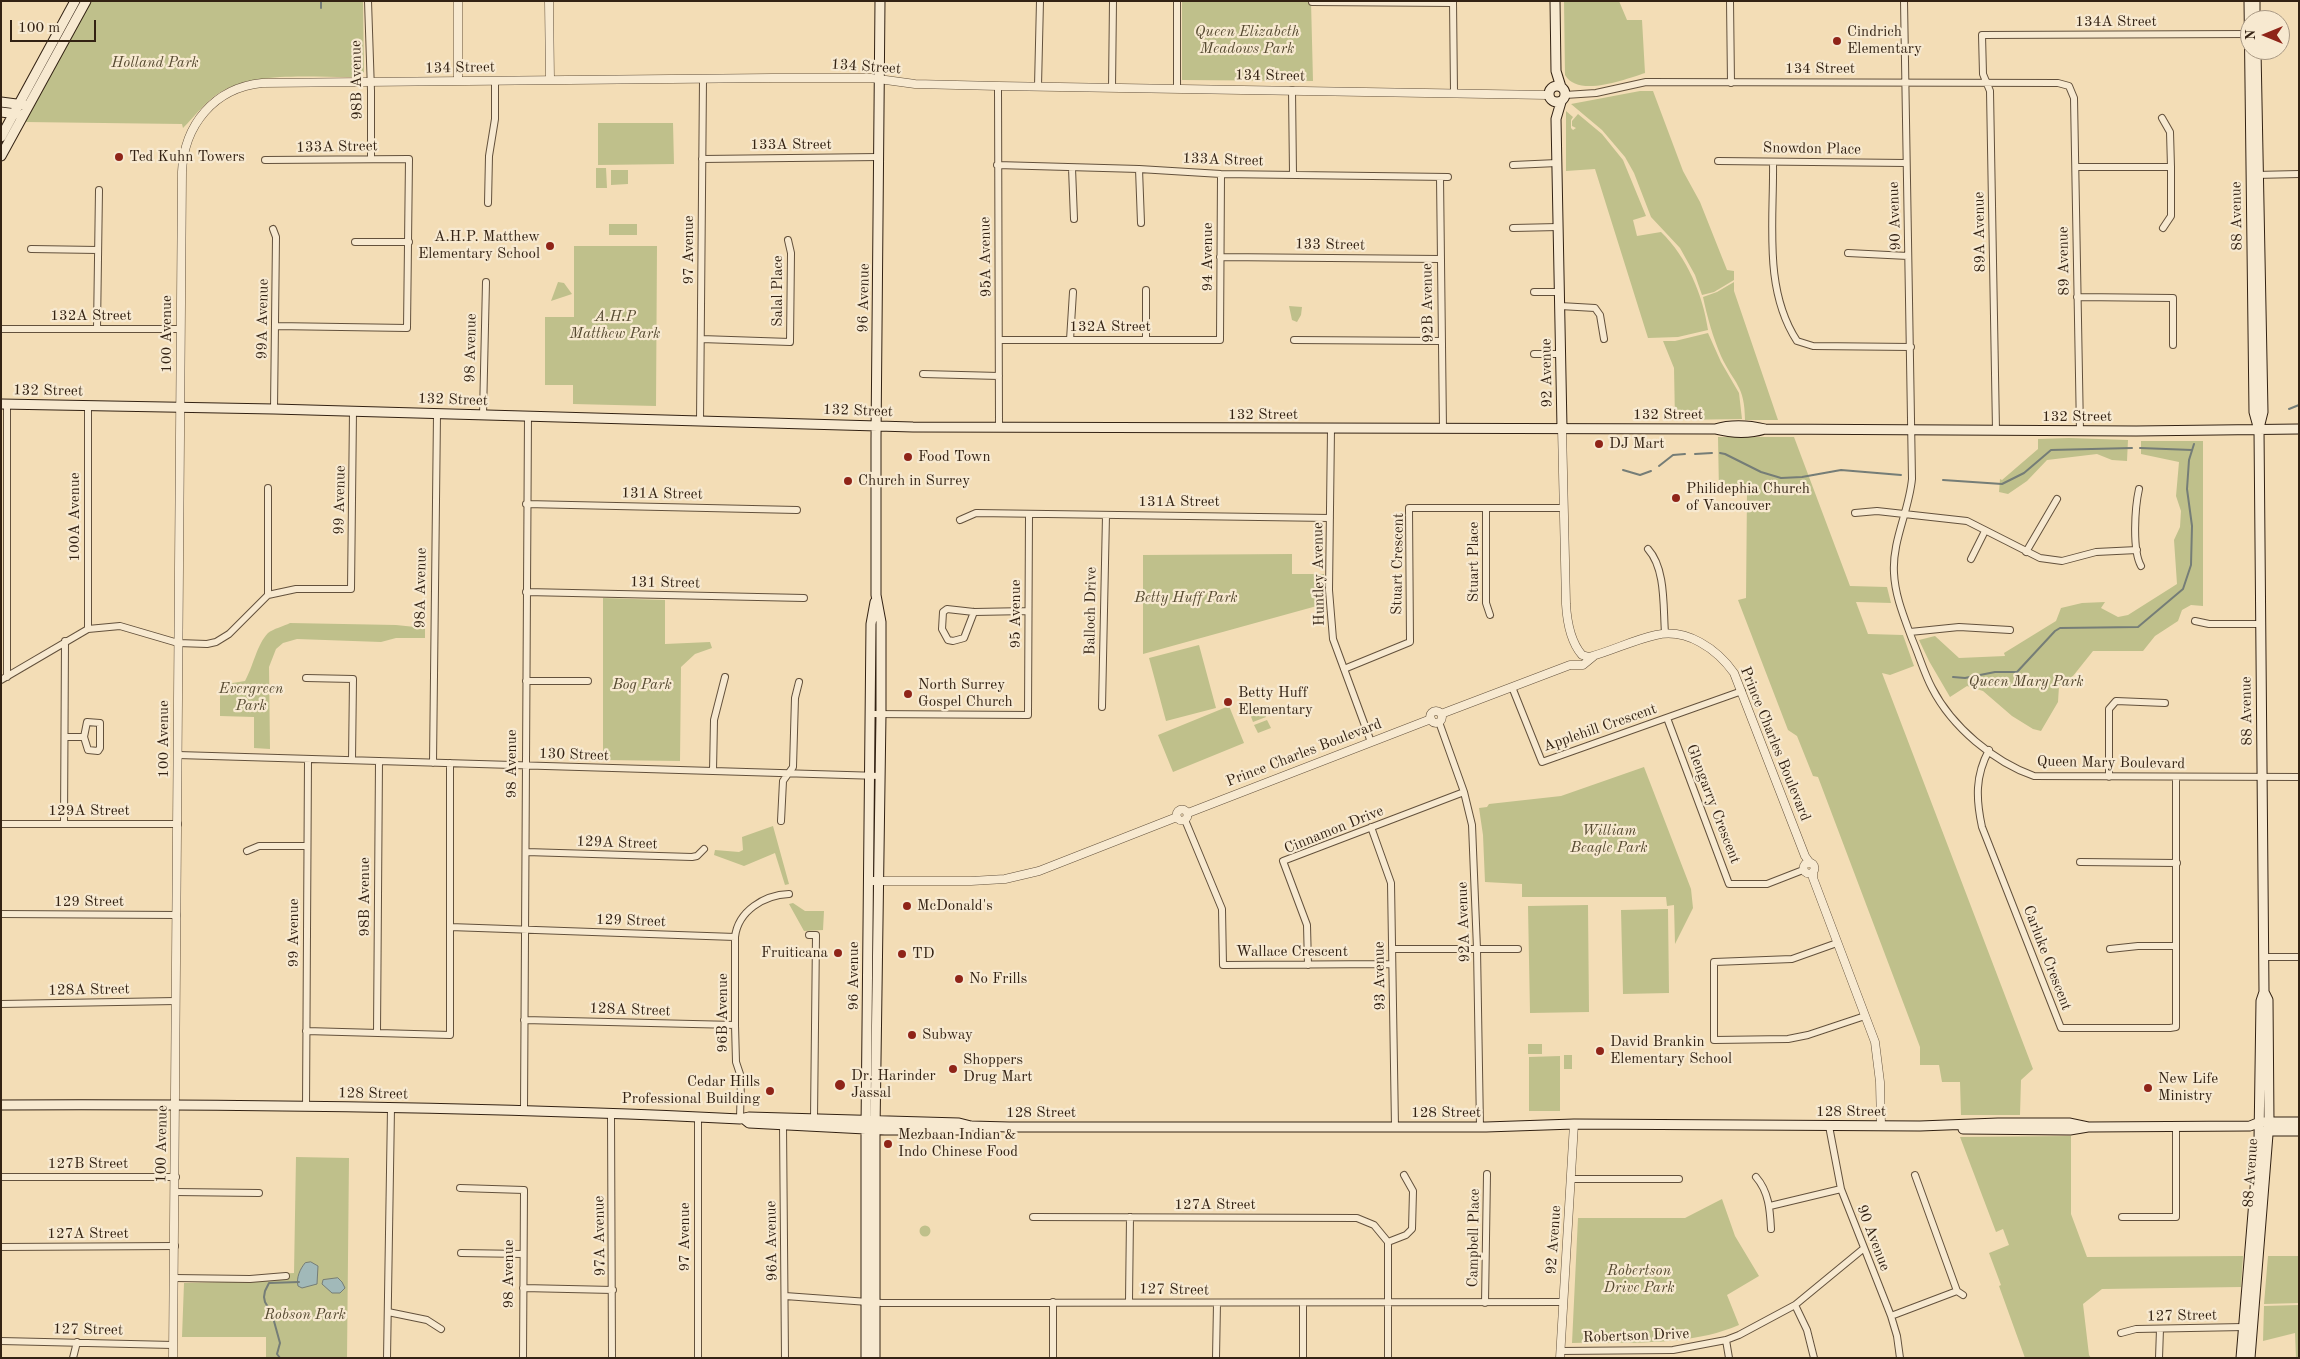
<!DOCTYPE html>
<style>
body{margin:0}
#map{position:relative;width:2300px;height:1359px;overflow:hidden;background:#f3ddb6;font-family:"Old Standard TT",serif}
canvas{display:block}
.frame{position:absolute;inset:0;border:2px solid #332213;pointer-events:none}
.north{position:absolute;left:2240px;top:10px;width:50px;height:50px;box-sizing:border-box;background:#f7e9d0;border:1px solid #a99984;border-radius:50%;rotate:270deg;font-size:14px;font-weight:700;line-height:20px;text-align:center;color:#332213}
.north::after{content:'';display:block;margin:auto;width:18px;height:22px;background:#8f2418;clip-path:polygon(50% 0,100% 100%,50% 72%,0 100%)}
.scale{position:absolute;left:10px;top:20px;width:86px;height:22px;box-sizing:border-box;border:2px solid #332213;border-top:0;padding-left:6px;font-size:15px;line-height:18px;white-space:nowrap;color:#332213;-webkit-text-stroke:4px #f7e9d0;paint-order:stroke}
</style>
<div id="map">
<canvas width="2300" height="1359"></canvas>
<div class="frame"></div>
<div class="north">N</div>
<div class="scale">100 m</div>
</div>
<script>
const ctx = document.querySelector('canvas').getContext('2d');
ctx.lineJoin = 'round';
function fill(path, color) { ctx.fillStyle = color; ctx.fill(path, 'evenodd'); }
function trace(path, color, width, dash) { ctx.strokeStyle = color; ctx.lineWidth = width; ctx.lineCap = dash ? 'butt' : 'round'; ctx.setLineDash(dash || []); ctx.stroke(path); }
function drawText(font, color, halo, rows, align = 'center') {
  ctx.font = font + ' "Old Standard TT",serif'; ctx.lineWidth = 4.5; ctx.setLineDash([]); ctx.textBaseline = 'middle'; ctx.strokeStyle = halo; ctx.fillStyle = color; for (const [text, x, y, turn = 0] of rows) {
    ctx.save(); ctx.translate(x, y); ctx.rotate((+turn || 0) * Math.PI / 180); ctx.textAlign = isNaN(turn) ? turn : align; if (halo) ctx.strokeText(text, 0, 0); ctx.fillText(text, 0, 0); ctx.restore();
  }
}
fill(new Path2D(`
 M90 1H363L364 72 357 77C315 78 255 70 219 93 205 102 195 116 183 128L182 124 25 122Z
 M1182 1H1311L1313 81 1182 80Z
 M1564 1H1619L1627 20H1642L1645 73C1626 79 1578 98 1565 75Z
 M1640 91H1653L1683 171 1700 202 1727 270 1734 271V280L1714 292 1702 295 1695 275 1680 248 1651 217 1634 173 1625 157 1602 130 1571 104Z
 M1566 111 1573 117 1571 120V128L1573 130 1576 128 1572 126V121L1578 114 1602 134 1623 160 1646 216 1633 220 1637 236 1661 232C1687 257 1703 295 1708 330L1678 337 1648 338 1595 169 1566 171Z
 M598 123H673L674 164 598 165Z
 M596 168H606L607 188H596Z
 M611 170H628V184L611 185Z
 M609 224H637V235H609Z
 M574 246H657L656 406 573 404V385H545V317H574Z
 M558 282 564 283 572 294 551 301Z
 M1734 282V291L1778 420H1745C1745 385 1734 384 1721 356 1713 338 1707 316 1703 297L1717 292Z
 M1289 306 1302 307 1301 315 1297 322 1292 320Z
 M1708 333 1721 362 1739 393 1742 419 1675 420 1674 368 1663 341H1675Z
 M1718 437H1794L1850 586 1887 587 1891 603 1856 602 1868 634 1903 635 1914 666 1890 675 1882 673 2033 1069 2021 1080 2020 1115H1961L1960 1082H1942L1939 1065H1920V1047L1818 777 1813 776 1797 736 1788 730 1738 600 1746 598 1747 493 1719 492Z
 M2069 438 2128 440 2127 461 2112 460 2097 454 2047 460 2027 481 2008 494 1999 492 2000 479 2002 480 2038 449V439Z
 M2141 441H2203V606L2191 605 2182 610 2178 621 2155 636 2143 651H2093L2073 676 2059 686 2058 702 2041 731 2033 729 2012 716 1983 691 1967 686 1950 697 1929 661 1919 640 1935 636 1959 658 2005 656 2004 653 2056 621 2061 608 2082 603 2105 602 2101 608 2118 617 2128 615 2177 584 2174 540 2180 527 2181 511 2176 496 2179 462 2141 454Z
 M1292 554V574H1324V604L1143 654V555Z
 M603 598 665 600V644L710 642 712 648 695 654 681 667 680 761 603 760Z
 M290 623 396 625 425 628V638H396L381 642 297 639 283 643 276 649 269 667 270 749 254 748V717L220 716V685L245 681C253 667 257 644 268 633 273 629 284 626 290 623Z
 M1199 645 1216 708 1166 721 1149 658Z
 M1229 706 1244 743 1173 772 1158 735Z
 M1263 709 1266 717 1253 722 1250 714Z
 M1267 720 1271 728 1258 733 1254 725Z
 M1644 767 1691 889 1693 908 1675 944 1674 905 1667 906 1666 897H1522V884L1485 882 1483 835 1479 808 1487 807 1489 804 1561 796Z
 M773 826 789 884 785 885 775 853 744 866 714 855 715 850 739 852 743 850 742 837Z
 M793 903 805 911H824L823 930 804 931 789 904Z
 M1588 905 1589 1012 1530 1013 1528 906Z
 M1668 909 1669 993 1623 994 1621 910Z
 M1528 1044H1542V1054H1528Z
 M1564 1055H1572V1069H1564Z
 M1560 1056V1111H1529V1057Z
 M2071 1136V1214L2087 1257 2243 1256 2241 1287 2102 1289 2083 1304 2089 1355 2091 1358H2025L1999 1286 2001 1285 1989 1253 2009 1245 2003 1229 1996 1232 1960 1137Z
 M296 1157 349 1158 347 1358H266V1337H182L184 1283 272 1281 273 1274 294 1273Z
 M1722 1199 1735 1236 1759 1276 1727 1295 1739 1325C1688 1347 1626 1342 1572 1343L1578 1218H1685Z
 M919.5 1231a5.5 5.5 0 1 1 11 0a5.5 5.5 0 1 1-11 0Z
 M2268 1256H2299V1303L2264 1304Z
 M2299 1305V1358H2296L2295 1333 2263 1341 2264 1306Z`), '#bfc08b');
const water = new Path2D(`
 M311 1262 318 1266 317 1284 302 1288 298 1286C296 1278 300 1269 305 1263Z
 M338 1278 342 1282 345 1288 340 1293H332L322 1284 323 1280Z`);
fill(water, '#a1b9b9');
trace(water, '#757d77', 1);
trace(new Path2D(`
 M321 1V8
 M2289 409 2299 405
 M2140 448 2192 450
 M1720 453 1725 454 1761 472 1781 478 1802 477 1841 470 1901 475
 M1695 454 1712 453
 M1659 466 1673 455 1685 454
 M1623 470 1640 475 1651 471
 M1943 480 2002 484 2024 473 2051 450 2132 448
 M1953 677 1965 678 1995 672H2017L2055 631 2060 628 2138 627 2183 589 2191 565 2192 526 2187 489 2189 460 2194 444
 M280 1358 277 1354 280 1343 272 1314 265 1302 264 1297 265 1291 269 1283 299 1282`), '#757d77', 2);
const minor = new Path2D(`
 M368 1 371 91V159
 M1453 1 1454 92
 M1730 1 1731 83
 M1904 1 1912 479C1909 511 1892 541 1894 573 1895 596 1904 617 1912 639 1919 655 1924 673 1932 688 1952 727 1994 762 2034 776L2299 777
 M1312 2 1453 3
 M998 86 999 427
 M1038 86 1040 1
 M1112 88 1113 1
 M1177 89V1
 M1292 90 1293 174
 M1565 95 1596 93 1646 82 2058 83 2069 86 2074 98 2080 431
 M2162 118 2170 132 2171 167V216L2163 228
 M702 159 879 157
 M265 160 409 159 407 328 275 326
 M1718 161 1906 163
 M1773 162C1774 221 1763 289 1797 341L1813 346 1911 347
 M997 165 1139 169 1221 174 1448 177
 M1513 165 1557 163
 M2076 167H2171
 M1072 168 1074 219
 M1139 169 1141 223
 M2255 175 2299 174
 M1440 177 1443 429
 M488 203 489 156 495 119V81
 M1513 228 1558 227
 M273 229 276 237 274 409
 M355 242H409
 M31 249 98 250
 M1848 253 1908 256
 M1220 257 1440 259
 M1146 290V340
 M1534 292H1560
 M2077 297 2173 298V345
 M1560 306 1595 308 1600 315 1604 339
 M97 328 99 190
 M1 329H181
 M701 339 790 342 791 253 788 240
 M1000 340H1220L1221 174
 M1070 340 1073 292
 M1294 340 1441 341
 M1534 354H1560
 M923 374 999 376
 M7 404V677
 M483 415 486 282
 M700 421 703 79
 M1331 429 1329 590 1333 639 1371 742
 M1996 430 1990 91 1983 74 1982 35 2249 34
 M2139 489C2135 507 2132 550 2141 566
 M526 504 797 510
 M1486 508V603L1490 615
 M1855 513 1877 511 1967 521 2040 558 2062 561 2096 552 2137 550
 M960 520 976 513 1330 518
 M1648 549C1666 569 1663 607 1665 633
 M2026 552 2057 499
 M1971 559 1985 531
 M526 592 804 598
 M268 595V488
 M974 612 964 638 953 641 948 640 942 629 943 612 947 609 974 612 1028 611
 M2195 621 2209 624H2260
 M88 629V406
 M1910 632 1959 627 2010 630
 M1344 669 1410 642 1409 508H1563
 M306 678 353 679 352 760
 M1 680 88 629 120 626 178 643 207 644 216 642 229 634 268 595 296 589H351L353 411
 M526 681H588
 M1512 687 1542 762 1742 691
 M1102 707 1106 515
 M870 714 1028 715 1029 514
 M1667 718 1729 884H1767L1803 870
 M1439 722 1464 792 1472 825 1477 949 1480 1127
 M65 737H84L88 750 98 751 100 748V723L87 722 84 737
 M1989 750C1975 776 1976 799 1982 827L2061 1028H2170L2176 1027V777
 M178 755 880 776
 M433 763 437 414
 M713 771 714 720 725 677
 M2109 777V709L2116 701 2165 703
 M1185 820 1222 909 1223 965 1392 964
 M781 821 783 781 793 767 795 698 799 682
 M1 824H178
 M64 824 65 641
 M1371 827 1391 883 1395 1127
 M247 851 259 846H307
 M526 852 692 857 697 856 704 849
 M2080 862 2177 863
 M1 914 177 915
 M450 927 735 937C738 911 764 895 789 894
 M809 935H816L814 1118
 M735 937V1025L736 1062 741 1077 740 1119
 M1837 943 1792 959 1714 962V1040L1788 1039 1808 1035 1865 1016
 M1392 949H1518
 M2110 949 2138 946H2175
 M2264 957H2299
 M1308 965 1307 925 1283 861 1464 792
 M1 1004 176 1001
 M524 1020 735 1025
 M306 1031 450 1035V763
 M377 1033 379 761
 M306 1107 308 759
 M524 1111 528 416
 M611 1115 612 1358
 M783 1125 785 1358
 M1829 1126 1841 1189 1891 1316 1897 1336 1900 1358
 M1 1177H176
 M1756 1177C1769 1192 1770 1210 1771 1229
 M1572 1179H1679
 M460 1188 524 1190 523 1358
 M175 1192 259 1193
 M1770 1206 1841 1189
 M1033 1217 1357 1218 1374 1225 1388 1242
 M2122 1217H2176V1126
 M1388 1242V1358
 M1388 1242 1406 1235 1412 1229 1413 1191 1404 1175
 M1 1247 175 1246
 M461 1253 523 1254
 M174 1278 250 1279 286 1276
 M523 1288 613 1290
 M1957 1291 1963 1295
 M785 1296 882 1303 1563 1302
 M1129 1301 1130 1217
 M1485 1303 1487 1174
 M1795 1305 1807 1330 1814 1358
 M388 1312 427 1320 441 1329
 M1891 1316 1957 1291 1915 1175
 M2121 1333 2136 1329 2244 1327
 M1726 1340 1729 1358
 M1 1341 173 1345
 M1560 1351 1673 1350 1726 1340 1739 1335 1795 1305 1863 1249
 M73 1358 77 1342
 M387 1358 391 1108
 M698 1358V1117
 M1053 1358V1302
 M1216 1358 1217 1303
 M1303 1358V1304
 M2159 1358 2160 1329`);
const tertiary = new Path2D(`
 M458 1V81
 M549 1 550 80
 M1562 428 1566 604C1567 622 1570 641 1582 655L1589 657C1612 651 1633 640 1656 635 1687 628 1717 649 1734 673L1805 856 1810 863
 M1430 717a6 6 0 1 1 12 0a6 6 0 1 1-12 0Z
 M1441 714 1570 665H1583L1594 656
 M1176.5 815a5.5 5.5 0 1 1 11 0a5.5 5.5 0 1 1-11 0Z
 M1188 813 1431 719
 M1803.5 868a5.5 5.5 0 1 1 11 0a5.5 5.5 0 1 1-11 0Z
 M1813 872V878L1875 1042 1880 1082 1881 1126
 M868 881H971L1005 879 1039 871 1177 817
 M173 1358 182 172C184 125 214 88 262 83L772 78H871L915 84 998 86 1548 95
 M1560 1358 1574 1124`);
const secondary = new Path2D(`
 M1555 1 1556 71 1561 87
 M2255 1V20
 M2256 50 2263 412 2259 428
 M1549 94a8 8 0 1 1 16 0a8 8 0 1 1-16 0Z
 M1 102 24 105
 M1561 102 1556 119 1562 428
 M1 112 18 114
 M1 137 75 1
 M1 156 86 1
 M1 404 274 409 913 427 1715 429C1731 433 1749 434 1765 429
 M1715 429C1732 424 1748 425 1765 429L2136 431 2299 429
 M1 1105C248 1104 494 1107 740 1119L749 1117 959 1123 971 1126 1009 1127H1486L1574 1124 1920 1126 1998 1123H2069L2088 1127
 M744 1119 749 1123 885 1130H959L971 1126
 M1963 1129 2070 1130 2088 1127 2250 1126 2260 1122H2299
 M2265 1131H2299
 M866 1358V1128L871 624 875 602
 M875 1358V1129L881 714V622L876 595V438L880 1
 M2241 1358 2259 1140 2261 1001 2264 992 2259 430 2254 412 2249 1
 M2250 1358 2269 1122 2268 1000 2264 992`);
trace(minor, '#63513c', 8);
trace(tertiary, '#63513c', 9);
trace(secondary, '#332213', 11);
trace(minor, '#f7e9d0', 6);
trace(tertiary, '#f7e9d0', 8);
trace(secondary, '#f7e9d0', 9);
for (const [x, y, r, color] of [
 [1837,41,5,"#8f2418"],
 [119,157,5,"#8f2418"],
 [550,246,5,"#8f2418"],
 [1599,444,5,"#8f2418"],
 [908,457,5,"#8f2418"],
 [848,481,5,"#8f2418"],
 [1676,498,5,"#8f2418"],
 [908,694,5,"#8f2418"],
 [1228,702,5,"#8f2418"],
 [907,906,5,"#8f2418"],
 [838,953,5,"#8f2418"],
 [902,954,5,"#8f2418"],
 [959,979,5,"#8f2418"],
 [912,1035,5,"#8f2418"],
 [1600,1051,5,"#8f2418"],
 [953,1069,5,"#8f2418"],
 [840,1085,6,"#8f2418"],
 [2148,1088,5,"#8f2418"],
 [770,1091,5,"#8f2418"],
 [888,1144,5,"#8f2418"]
]) { const dot = new Path2D(); dot.arc(x, y, r, 0, 2 * Math.PI); ctx.fillStyle = color; ctx.fill(dot); trace(dot, '#f7e9d0', 2); }
drawText('15px', '#332213', '#f7e9d0', [
 ["134A Street",2116,22],
 ["134 Street",866,67,4],
 ["134 Street",460,68,-1],
 ["134 Street",1820,69],
 ["134 Street",1270,76,1],
 ["98B Avenue",357,80,-91],
 ["133A Street",791,145],
 ["133A Street",337,147,-1],
 ["Snowdon Place",1812,149,1],
 ["133A Street",1223,160,2],
 ["90 Avenue",1895,216,-92],
 ["88 Avenue",2237,216,-91],
 ["89A Avenue",1980,232,-91],
 ["133 Street",1330,245,1],
 ["97 Avenue",689,250,-90],
 ["95A Avenue",986,257,-91],
 ["94 Avenue",1208,257,-90],
 ["89 Avenue",2064,261,-91],
 ["Salal Place",778,291,-90],
 ["96 Avenue",864,298,-89],
 ["92B Avenue",1428,303,-91],
 ["132A Street",91,316],
 ["99A Avenue",263,319,-89],
 ["132A Street",1110,327],
 ["100 Avenue",167,334,-90],
 ["98 Avenue",471,348,-89],
 ["92 Avenue",1547,373,-91],
 ["132 Street",48,391,1],
 ["132 Street",453,400,2],
 ["132 Street",858,411,2],
 ["132 Street",1263,415],
 ["132 Street",1668,415],
 ["132 Street",2077,417],
 ["131A Street",662,494,1],
 ["99 Avenue",340,500,-89],
 ["131A Street",1179,502],
 ["100A Avenue",75,517,-90],
 ["Stuart Place",1474,562,-90],
 ["Stuart Crescent",1398,564,-89],
 ["Huntley Avenue",1319,574,-91],
 ["131 Street",665,583,1],
 ["98A Avenue",421,588,-89],
 ["Balloch Drive",1091,611,-89],
 ["95 Avenue",1016,614,-90],
 ["88 Avenue",2247,711,-91],
 ["Applehill Crescent",1600,728,-19],
 ["100 Avenue",164,739,-90],
 ["Prince Charles Boulevard",1775,744,68],
 ["Prince Charles Boulevard",1304,753,-21],
 ["130 Street",574,755,2],
 ["Queen Mary Boulevard",2111,763,1],
 ["98 Avenue",512,764,-90],
 ["Glengarry Crescent",1713,804,69],
 ["129A Street",89,811],
 ["Cinnamon Drive",1334,830,-22],
 ["129A Street",617,843,2],
 ["98B Avenue",365,897,-90],
 ["129 Street",89,902],
 ["129 Street",631,921,2],
 ["92A Avenue",1464,922,-92],
 ["99 Avenue",294,933,-90],
 ["Wallace Crescent",1292,952],
 ["Carluke Crescent",2047,958,69],
 ["96 Avenue",854,976,-90],
 ["93 Avenue",1380,976,-91],
 ["128A Street",89,990,-1],
 ["128A Street",630,1010,2],
 ["96B Avenue",723,1013,-90],
 ["128 Street",373,1094,1],
 ["128 Street",1851,1112],
 ["128 Street",1041,1113],
 ["128 Street",1446,1113],
 ["100 Avenue",162,1144,-89],
 ["127B Street",88,1164],
 ["88 Avenue",2251,1173,-86],
 ["127A Street",1215,1205],
 ["127A Street",88,1234],
 ["97A Avenue",600,1236,-91],
 ["97 Avenue",685,1237,-90],
 ["Campbell Place",1474,1238,-89],
 ["90 Avenue",1873,1238,69],
 ["92 Avenue",1554,1240,-86],
 ["96A Avenue",772,1241,-91],
 ["98 Avenue",509,1274,-90],
 ["127 Street",1174,1290,1],
 ["127 Street",2182,1316,-1],
 ["127 Street",88,1330,1],
 ["Robertson Drive",1636,1336,-2]
]);
drawText('italic 15px', '#564a31', '#f7e9d0', [
 ["Queen Elizabeth",1247,32],
 ["Meadows Park",1247,49],
 ["Holland Park",155,63],
 ["A.H.P",615,317],
 ["Matthew Park",615,334],
 ["Betty Huff Park",1186,598],
 ["Queen Mary Park",2026,682],
 ["Bog Park",642,685],
 ["Evergreen",251,689],
 ["Park",251,706],
 ["William",1609,831],
 ["Beagle Park",1609,848],
 ["Robertson",1639,1271],
 ["Drive Park",1639,1288],
 ["Robson Park",305,1315]
]);
drawText('15px', '#332213', '#f7e9d0', [
 ["Cindrich",1847,32],
 ["Elementary",1847,49],
 ["Ted Kuhn Towers",129,157],
 ["A.H.P. Matthew",540,237,"right"],
 ["Elementary School",540,254,"right"],
 ["DJ Mart",1609,444],
 ["Food Town",918,457],
 ["Church in Surrey",858,481],
 ["Philidephia Church",1686,489],
 ["of Vancouver",1686,506],
 ["North Surrey",918,685],
 ["Gospel Church",918,702],
 ["Betty Huff",1238,693],
 ["Elementary",1238,710],
 ["McDonald's",917,906],
 ["Fruiticana",828,953,"right"],
 ["TD",912,954],
 ["No Frills",969,979],
 ["Subway",922,1035],
 ["David Brankin",1610,1042],
 ["Elementary School",1610,1059],
 ["Shoppers",963,1060],
 ["Drug Mart",963,1077],
 ["Dr. Harinder",851,1076],
 ["Jassal",851,1093],
 ["New Life",2158,1079],
 ["Ministry",2158,1096],
 ["Cedar Hills",760,1082,"right"],
 ["Professional Building",760,1099,"right"],
 ["Mezbaan Indian &",898,1135],
 ["Indo Chinese Food",898,1152]
], 'left');
</script>
